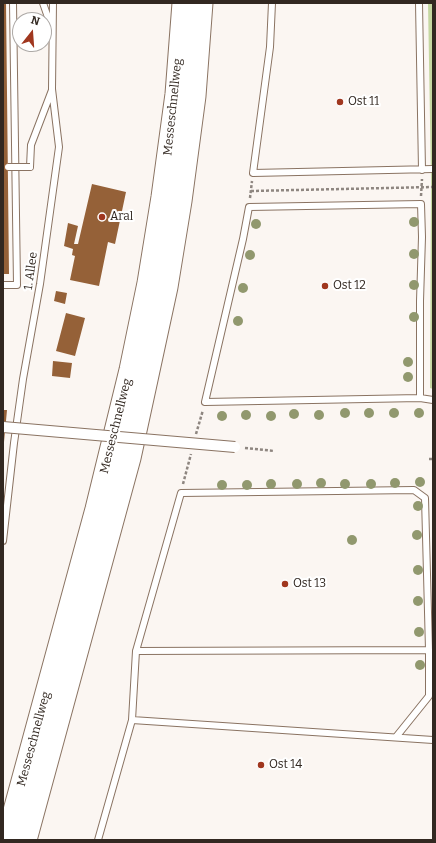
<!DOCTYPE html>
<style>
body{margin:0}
#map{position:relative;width:436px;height:843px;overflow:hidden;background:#fbf6f2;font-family:Bitter,serif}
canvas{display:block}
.frame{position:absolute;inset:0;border:4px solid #322821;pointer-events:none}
.north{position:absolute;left:12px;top:12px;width:40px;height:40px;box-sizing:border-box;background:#fff;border:1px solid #ada9a6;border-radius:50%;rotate:17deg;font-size:11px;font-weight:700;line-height:16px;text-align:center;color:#322821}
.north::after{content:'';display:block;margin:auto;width:14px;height:18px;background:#a0371f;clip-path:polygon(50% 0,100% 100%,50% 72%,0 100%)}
</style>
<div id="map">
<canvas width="436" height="843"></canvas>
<div class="frame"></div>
<div class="north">N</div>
</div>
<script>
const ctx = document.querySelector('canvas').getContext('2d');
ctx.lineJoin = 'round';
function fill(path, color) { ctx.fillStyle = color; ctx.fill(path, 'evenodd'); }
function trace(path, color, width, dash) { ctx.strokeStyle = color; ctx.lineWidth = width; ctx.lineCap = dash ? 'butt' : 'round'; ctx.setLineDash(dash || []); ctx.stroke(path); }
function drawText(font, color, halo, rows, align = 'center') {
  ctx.font = font + ' Bitter,serif'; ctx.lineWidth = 4; ctx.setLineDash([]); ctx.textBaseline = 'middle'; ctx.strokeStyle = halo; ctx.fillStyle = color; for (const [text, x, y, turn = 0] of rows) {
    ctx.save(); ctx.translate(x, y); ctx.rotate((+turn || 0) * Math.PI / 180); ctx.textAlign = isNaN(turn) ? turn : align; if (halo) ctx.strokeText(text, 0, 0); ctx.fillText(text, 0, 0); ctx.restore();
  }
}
fill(new Path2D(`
 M428 3H433V389L430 388 431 180Z`), '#c5d7a1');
fill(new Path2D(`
 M3 3H6L9 274H3Z
 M92 184 126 192 115 244 108 242 99 286 70 280 75 256 72 255 73 249 64 246 68 223 78 226 74 244H78Z
 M56 291 67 293 65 304 54 301Z
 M66 313 85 318 75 356 56 351Z
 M53 361 72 363 70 378 52 376Z
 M3 410H7L4 442H3Z`), '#956138');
const service = new Path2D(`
 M43 3 51 26
 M272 3 270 47 253 173 433 169
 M419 3 422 170
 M30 167 31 145 52 90
 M3 285H17L13 3
 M420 398V301L422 237 421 204 249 207 243 239 205 402 420 398 433 400
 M3 541 14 443 23 379 40 284 59 147 52 89 53 3
 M132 720 136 651
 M396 737 429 696V650L136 651 181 493 414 490 425 498 429 650
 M98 840 132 720 433 740`);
const trunk = new Path2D(`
 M6 840 96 509 130 370 148 283 162 197 176 94 183 3
 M26 840 130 458 148 375 167 287 181 201 195 96 202 3`);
trace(service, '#8a7362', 8);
trace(trunk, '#8a7362', 23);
trace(new Path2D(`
 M251 191 433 187
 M421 196 422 179
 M250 198 252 181
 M196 434 203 410
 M245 448 274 451
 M429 459H433
 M183 484 191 454`), '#8e8680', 2.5, [3, 2]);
trace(service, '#fff', 6);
trace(trunk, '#fff', 21);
const serviceBridge = new Path2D(`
 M8 167H30`);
const pedestrianBridge = new Path2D(`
 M3 427 235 447`);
trace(serviceBridge, '#8a7362', 8, []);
trace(pedestrianBridge, '#8a7362', 12, []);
trace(serviceBridge, '#fff', 6);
trace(pedestrianBridge, '#fff', 10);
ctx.fillStyle = '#91986e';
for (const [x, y] of [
 [414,222],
 [256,224],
 [414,254],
 [250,255],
 [414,285],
 [243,288],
 [414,317],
 [238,321],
 [408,362],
 [408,377],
 [345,413],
 [369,413],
 [394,413],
 [419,413],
 [294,414],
 [246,415],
 [319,415],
 [222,416],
 [271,416],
 [420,482],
 [321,483],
 [395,483],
 [271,484],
 [297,484],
 [345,484],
 [371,484],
 [222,485],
 [247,485],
 [418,506],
 [417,535],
 [352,540],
 [418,570],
 [418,601],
 [419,632],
 [420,665]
]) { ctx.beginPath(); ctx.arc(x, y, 5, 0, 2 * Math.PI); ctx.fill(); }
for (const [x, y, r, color] of [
 [340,102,4,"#a0371f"],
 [102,217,4,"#a0371f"],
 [325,286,4,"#a0371f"],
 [285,584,4,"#a0371f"],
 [261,765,4,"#a0371f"]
]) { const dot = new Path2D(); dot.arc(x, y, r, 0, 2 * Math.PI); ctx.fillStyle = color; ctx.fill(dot); trace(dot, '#fff', 1.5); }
drawText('12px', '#322821', '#fff', [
 ["Ost 11",348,102],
 ["Aral",110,217],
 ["Ost 12",333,286],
 ["Ost 13",293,584],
 ["Ost 14",269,765]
], 'left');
drawText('12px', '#322821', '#fff', [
 ["Messeschnellweg",173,107,-84],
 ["1. Allee",31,271,-82],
 ["Messeschnellweg",116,426,-76],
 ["Messeschnellweg",34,739,-75]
]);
</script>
